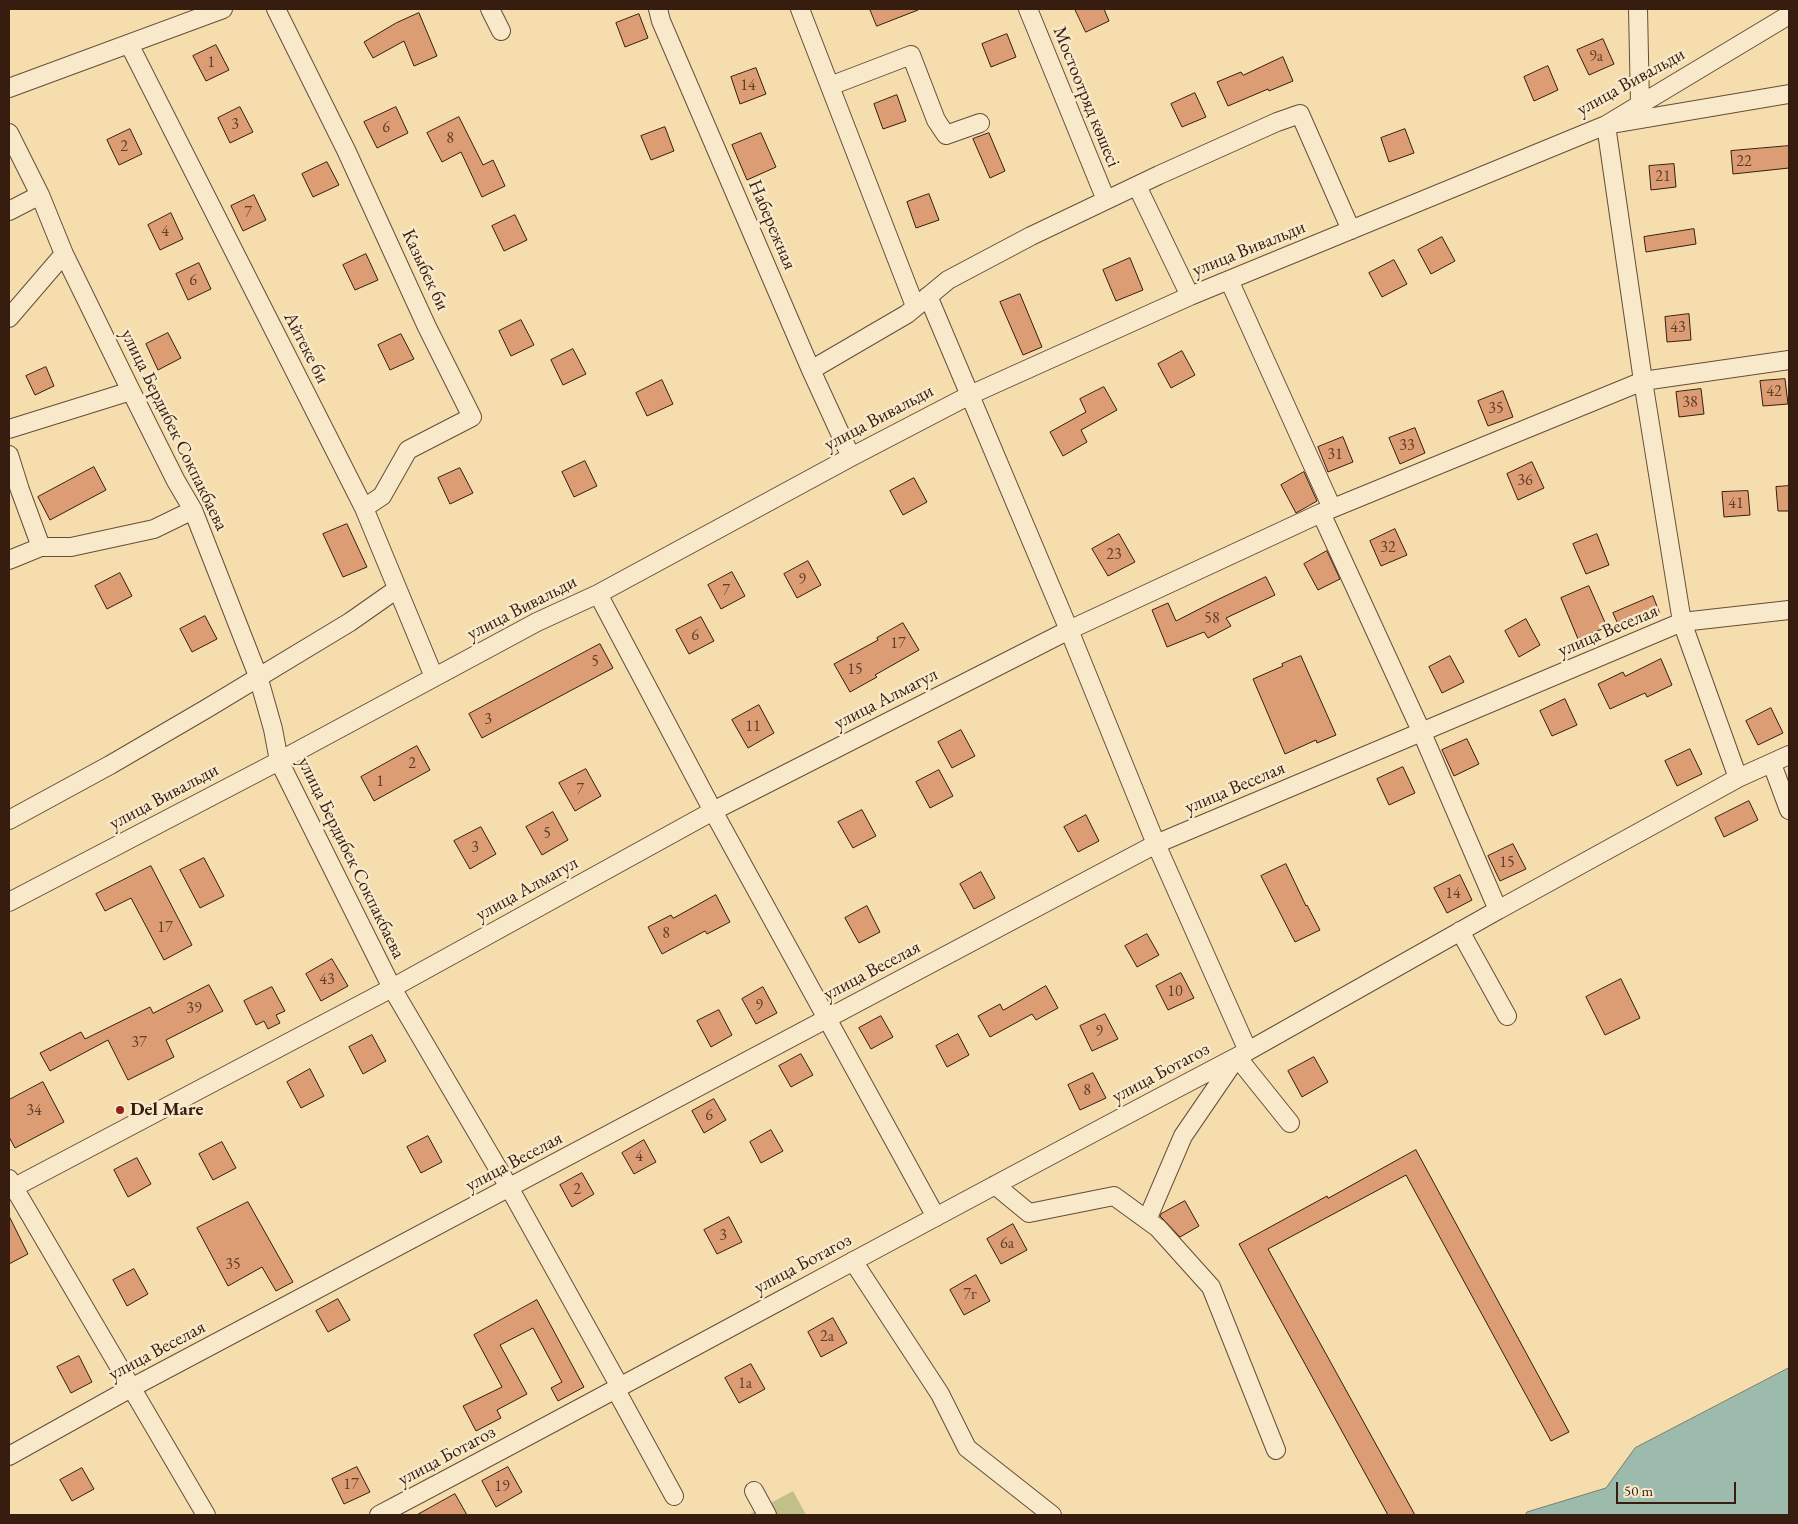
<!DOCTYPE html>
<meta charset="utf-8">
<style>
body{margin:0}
#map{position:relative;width:1798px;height:1524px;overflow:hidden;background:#f5ddae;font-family:"EB Garamond",serif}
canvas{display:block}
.frame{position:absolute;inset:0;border:10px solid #361d10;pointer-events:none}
.scale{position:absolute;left:1616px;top:1482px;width:120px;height:22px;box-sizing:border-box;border:2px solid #361d10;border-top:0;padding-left:6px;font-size:15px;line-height:18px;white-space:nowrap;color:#361d10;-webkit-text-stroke:4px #f8e9ca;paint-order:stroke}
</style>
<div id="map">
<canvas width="1798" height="1524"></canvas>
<div class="frame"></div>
<div class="scale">50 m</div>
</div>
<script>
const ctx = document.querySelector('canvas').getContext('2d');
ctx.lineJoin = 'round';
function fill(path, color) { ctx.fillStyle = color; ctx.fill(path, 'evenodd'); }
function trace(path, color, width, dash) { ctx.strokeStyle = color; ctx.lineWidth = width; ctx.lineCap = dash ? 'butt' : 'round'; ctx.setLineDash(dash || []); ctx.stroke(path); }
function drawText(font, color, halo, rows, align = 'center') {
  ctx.font = font + ' "EB Garamond",serif'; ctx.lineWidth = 5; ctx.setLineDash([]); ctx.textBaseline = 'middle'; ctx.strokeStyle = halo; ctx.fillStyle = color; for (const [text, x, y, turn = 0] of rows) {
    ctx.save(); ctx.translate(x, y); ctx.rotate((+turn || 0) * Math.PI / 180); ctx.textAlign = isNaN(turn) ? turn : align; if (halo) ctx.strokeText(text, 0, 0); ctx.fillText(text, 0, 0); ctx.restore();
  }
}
fill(new Path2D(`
 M793 1491 806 1515H748Z`), '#c0c088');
const water = new Path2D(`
 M1789 1368V1515H1525L1527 1512 1606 1488 1635 1448Z`);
fill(water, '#9cbbac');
trace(water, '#737c6e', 1);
const building = new Path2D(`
 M870 9H918V10L877 26Z
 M1075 9H1104L1109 21 1086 32Z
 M419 13 437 56 414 66 404 41 373 58 364 42 396 23Z
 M639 14 648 38 625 47 616 23Z
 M1007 34 1016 57 991 67 982 44Z
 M1603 39 1614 64 1589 75 1577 50Z
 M216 45 229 70 206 81 193 56Z
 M1283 57 1293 81 1269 91 1268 89 1228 106 1217 82 1241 72 1243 75Z
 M1548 66 1558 90 1534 101 1524 77Z
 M756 68 766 94 740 104 731 77Z
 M1195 93 1206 117 1182 127 1171 104Z
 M897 95 906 121 883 129 874 104Z
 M240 107 253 132 230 143 218 118Z
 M396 107 408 133 377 148 364 122Z
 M459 117 483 165 493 160 505 186 482 197 461 152 442 162 427 133Z
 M665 127 674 151 651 160 641 136Z
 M130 129 142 154 119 165 107 140Z
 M1405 129 1414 153 1389 162 1381 138Z
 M761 133 776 167 747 180 732 145Z
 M989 133 1005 171 990 178 973 139Z
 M1789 146V168L1733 174 1731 151Z
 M327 162 339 185 313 197 302 174Z
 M1674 164 1676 187 1651 190 1649 166Z
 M929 194 939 220 916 228 907 202Z
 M254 195 266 220 243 231 231 206Z
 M171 213 183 239 160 250 148 225Z
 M515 215 527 240 504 251 492 226Z
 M1694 229 1696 244 1646 252 1644 237Z
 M1442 237 1455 261 1431 274 1418 250Z
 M366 254 378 280 355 290 343 265Z
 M1130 258 1143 290 1116 301 1103 270Z
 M1394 260 1407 284 1382 297 1369 273Z
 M199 263 211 289 188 300 176 274Z
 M1020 294 1042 347 1023 355 1000 302Z
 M1689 314 1691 340 1667 342 1665 317Z
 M521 320 534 345 511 356 499 331Z
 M168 333 181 358 158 370 146 344Z
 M401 334 414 359 390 370 378 345Z
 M573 349 586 374 563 385 551 360Z
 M1182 351 1195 375 1171 388 1158 364Z
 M46 367 54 386 35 395 26 376Z
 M1785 379 1788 404 1763 406 1760 381Z
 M662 380 673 404 647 416 636 393Z
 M1104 387 1117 410 1081 430 1087 442 1063 456 1050 432 1086 412 1080 399Z
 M1701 389 1704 414 1679 417 1676 392Z
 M1503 391 1513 417 1488 426 1478 401Z
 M1415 428 1425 453 1400 464 1389 438Z
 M1343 437 1353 462 1328 472 1318 447Z
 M585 461 597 486 574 497 562 472Z
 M1532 462 1544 488 1518 500 1507 474Z
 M94 467 106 490 50 520 38 497Z
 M460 468 473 493 450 504 438 478Z
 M1304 472 1317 501 1296 513 1281 485Z
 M914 478 927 502 903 515 890 491Z
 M1789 486V511H1778L1776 487Z
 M1748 491 1750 515 1724 517 1722 492Z
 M347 524 367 567 343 577 323 534Z
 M1395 529 1407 555 1381 566 1370 541Z
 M1119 534 1135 562 1108 576 1092 549Z
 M1597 534 1609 565 1586 574 1573 544Z
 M1327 551 1340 579 1318 590 1304 564Z
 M808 561 821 585 797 598 784 574Z
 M732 572 745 596 721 609 708 585Z
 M120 573 132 596 107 609 95 586Z
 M1266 577 1275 595 1226 618 1231 626 1208 638 1204 632 1167 647 1152 610 1168 603 1176 621 1217 600Z
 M1589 586 1607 627 1578 639 1561 598Z
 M1653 596 1660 614 1621 631 1613 613Z
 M205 616 217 639 192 652 180 629Z
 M701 617 714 641 689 654 676 630Z
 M1526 619 1540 645 1519 657 1505 631Z
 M903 623 919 650 875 675 877 677 850 692 834 664 878 640 877 638Z
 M600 644 613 668 482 738 469 714Z
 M1301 656 1336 735 1317 743 1316 740 1285 754 1253 679 1283 666 1282 664Z
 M1450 656 1464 682 1442 693 1429 667Z
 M1661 659 1672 685 1647 697 1645 693 1610 709 1598 684 1623 672 1625 676Z
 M1565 699 1577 725 1552 736 1540 711Z
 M759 705 774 733 748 748 732 720Z
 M1771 708 1783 733 1758 745 1746 721Z
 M961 730 975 756 952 768 938 742Z
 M1467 739 1479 764 1454 776 1442 750Z
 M417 746 430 770 374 801 361 777Z
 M1690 749 1702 774 1677 786 1665 761Z
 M1403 767 1415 793 1389 805 1377 779Z
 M586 769 601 796 575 811 559 783Z
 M939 770 953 796 930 808 916 782Z
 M1749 801 1758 820 1724 837 1715 818Z
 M862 810 876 836 853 848 838 822Z
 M553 812 568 840 542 855 526 827Z
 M1086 815 1099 841 1078 852 1064 827Z
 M481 827 496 854 470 869 454 841Z
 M1513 844 1526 869 1500 881 1488 856Z
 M204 858 224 896 200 908 180 870Z
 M1286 864 1306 906 1307 905 1320 930 1295 942 1261 876Z
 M151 866 192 945 164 960 131 898 105 911 96 894Z
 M981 872 995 898 974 909 960 884Z
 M1460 875 1472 900 1447 913 1434 888Z
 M716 895 730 922 707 934 705 931 662 954 648 927 671 915 673 918Z
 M867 906 880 932 859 943 845 918Z
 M1147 934 1159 955 1137 967 1125 946Z
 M332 959 348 986 321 1001 306 974Z
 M1181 973 1194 998 1168 1010 1156 986Z
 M1621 979 1640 1018 1605 1035 1586 997Z
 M209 985 223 1011 166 1040 174 1057 128 1080 108 1040 50 1071 40 1053 81 1032 85 1039 150 1007 153 1013Z
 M1046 986 1058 1008 1036 1020 1032 1014 990 1037 978 1016 1000 1004 1003 1010Z
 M272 987 285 1011 276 1015 280 1023 268 1029 264 1021 256 1025 244 1001Z
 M763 987 777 1013 756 1024 742 999Z
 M719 1010 732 1035 711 1047 697 1021Z
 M1105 1014 1118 1039 1092 1051 1080 1026Z
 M881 1016 893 1037 871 1049 859 1028Z
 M958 1034 969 1055 947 1067 936 1046Z
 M372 1035 386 1061 363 1074 349 1047Z
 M801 1054 813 1075 791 1087 779 1066Z
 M1314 1057 1328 1082 1302 1097 1288 1071Z
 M310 1069 324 1096 301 1108 287 1082Z
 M1093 1073 1106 1098 1080 1110 1068 1085Z
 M43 1082 64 1122 15 1148 9 1137V1100Z
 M714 1099 726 1120 704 1133 692 1111Z
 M771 1130 783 1151 761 1163 750 1142Z
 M428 1136 442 1162 421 1173 407 1147Z
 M644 1140 656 1162 634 1174 622 1153Z
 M222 1142 236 1168 213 1180 199 1154Z
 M1416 1150 1569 1432 1551 1441 1406 1175 1268 1249 1415 1515H1388L1239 1244 1327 1196 1328 1198Z
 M137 1158 151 1184 128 1197 114 1170Z
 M582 1173 594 1194 572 1207 560 1185Z
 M1185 1201 1199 1226 1180 1237 1160 1216 1161 1214Z
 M248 1202 293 1282 276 1291 262 1267 228 1286 197 1228Z
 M9 1216 28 1254 9 1264Z
 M729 1217 742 1242 717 1254 704 1230Z
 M1013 1224 1027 1250 1001 1264 987 1239Z
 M134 1269 148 1294 127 1306 113 1280Z
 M976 1275 990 1301 964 1315 950 1290Z
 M338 1299 350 1320 328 1332 316 1311Z
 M537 1300 584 1387 558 1401 551 1388 562 1382 533 1328 500 1345 527 1394 497 1410 501 1418 476 1431 463 1406 502 1387 474 1335Z
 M833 1318 847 1343 821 1357 808 1332Z
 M79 1356 92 1382 71 1393 57 1367Z
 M751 1364 765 1389 739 1403 725 1378Z
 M357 1467 370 1492 344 1504 332 1479Z
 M508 1467 522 1492 496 1507 482 1481Z
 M82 1468 94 1489 72 1501 60 1480Z
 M455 1494 467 1515H417Z`);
fill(building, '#dc9d75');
trace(building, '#361d10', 1);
const minor = new Path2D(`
 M276 9 346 150 427 327 472 417 408 450 382 496 364 508
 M490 9 501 31
 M658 9 661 21 811 370 851 457
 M800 9 915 306
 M1028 9 1106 200
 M1638 9 1640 104
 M129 44 364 508 434 677
 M830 86 911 55 936 120 946 135 980 123
 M9 88 223 9
 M9 133 40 195 64 254 131 391 176 481 193 510 258 676 273 729 279 761 392 988 510 1189 620 1387
 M1137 186 1190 296
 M9 211 40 195
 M1229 280 1332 508
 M9 318 64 254
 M811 370 907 314 948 280 1031 236 1159 175 1277 122 1300 114 1351 230
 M9 429 131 391
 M9 455 20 490 41 547
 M1321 513 1643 381 1606 125 1789 94
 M9 560 41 547H71L154 529 193 510
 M598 594 713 811 936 1217
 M1772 764 1789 810
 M1738 778 1682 622 1643 381 1789 360
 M9 820 110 765 206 709 350 622 397 589
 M9 902 279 761 537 622 598 594 851 457 970 395 1190 296 1606 125 1789 15
 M1498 910 1738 778 1789 755
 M1460 931 1507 1016
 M9 1179 206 1515
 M995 1185 1029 1213 1114 1196 1158 1228 1211 1287 1276 1450
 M9 1190 392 988 713 811 1069 630 1321 513 1422 733 1498 910 1248 1051 1156 844 1069 630 928 296
 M1147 1220 1183 1136 1237 1057 1290 1123
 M853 1261 940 1394 967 1448 1052 1515
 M616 1390 674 1496
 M9 1456 131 1388 1156 844 1682 622 1789 610
 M754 1491 767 1515
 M379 1515C670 1362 957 1203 1248 1051`);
trace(minor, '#664d38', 20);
trace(minor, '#f8e9ca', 18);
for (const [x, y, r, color] of [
 [120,1110,5,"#8f2418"]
]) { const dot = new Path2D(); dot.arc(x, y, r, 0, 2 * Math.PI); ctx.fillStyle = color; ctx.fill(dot); trace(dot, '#f8e9ca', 2); }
drawText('16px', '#603d29', null, [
 ["9а",1596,57],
 ["1",211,63],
 ["14",748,86],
 ["3",235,125],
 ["6",386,128],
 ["8",450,139],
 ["2",124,147],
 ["22",1744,162],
 ["21",1663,177],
 ["7",248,213],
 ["4",165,232],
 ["6",193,281],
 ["43",1678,328],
 ["42",1774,392],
 ["38",1690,403],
 ["35",1496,409],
 ["33",1407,446],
 ["31",1335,455],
 ["36",1525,481],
 ["41",1736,504],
 ["32",1388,548],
 ["23",1114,555],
 ["9",802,580],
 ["7",726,591],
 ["58",1212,619],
 ["6",695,636],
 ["17",898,644],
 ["5",595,662],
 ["15",855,670],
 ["3",488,720],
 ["11",753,727],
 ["2",412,764],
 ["1",380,782],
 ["7",580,790],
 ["5",547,834],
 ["3",475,848],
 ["15",1507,863],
 ["14",1453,894],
 ["17",165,928],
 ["8",666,934],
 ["43",327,980],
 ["10",1175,992],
 ["9",759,1006],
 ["39",194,1009],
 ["9",1099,1032],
 ["37",139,1043],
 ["8",1087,1091],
 ["34",34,1111],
 ["6",709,1116],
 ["4",639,1157],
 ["2",577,1190],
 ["3",723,1236],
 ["6а",1007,1244],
 ["35",233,1265],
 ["7г",970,1295],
 ["2а",827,1337],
 ["1а",745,1384],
 ["17",351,1485],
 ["19",502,1487]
]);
drawText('19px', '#361d10', '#f8e9ca', [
 ["улица Вивальди",1631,82,-29],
 ["Мостоотряд көшесі",1086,97,68],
 ["Набережная",772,225,67],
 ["улица Вивальди",1249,249,-22],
 ["Казыбек би",425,270,65],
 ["Айтеке би",306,348,63],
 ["улица Вивальди",879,418,-28],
 ["улица Бердибек Сокпакбаева",174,430,64],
 ["улица Вивальди",522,608,-27],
 ["улица Веселая",1608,631,-23],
 ["улица Алмагул",886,699,-27],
 ["улица Веселая",1235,788,-23],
 ["улица Вивальди",164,797,-28],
 ["улица Бердибек Сокпакбаева",351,858,64],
 ["улица Алмагул",527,889,-29],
 ["улица Веселая",872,971,-28],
 ["улица Ботагоз",1161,1073,-28],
 ["улица Веселая",514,1162,-28],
 ["улица Ботагоз",803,1264,-28],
 ["улица Веселая",157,1351,-28],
 ["улица Ботагоз",447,1456,-28]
]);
drawText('bold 19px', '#361d10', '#f8e9ca', [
 ["Del Mare",130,1110]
], 'left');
</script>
